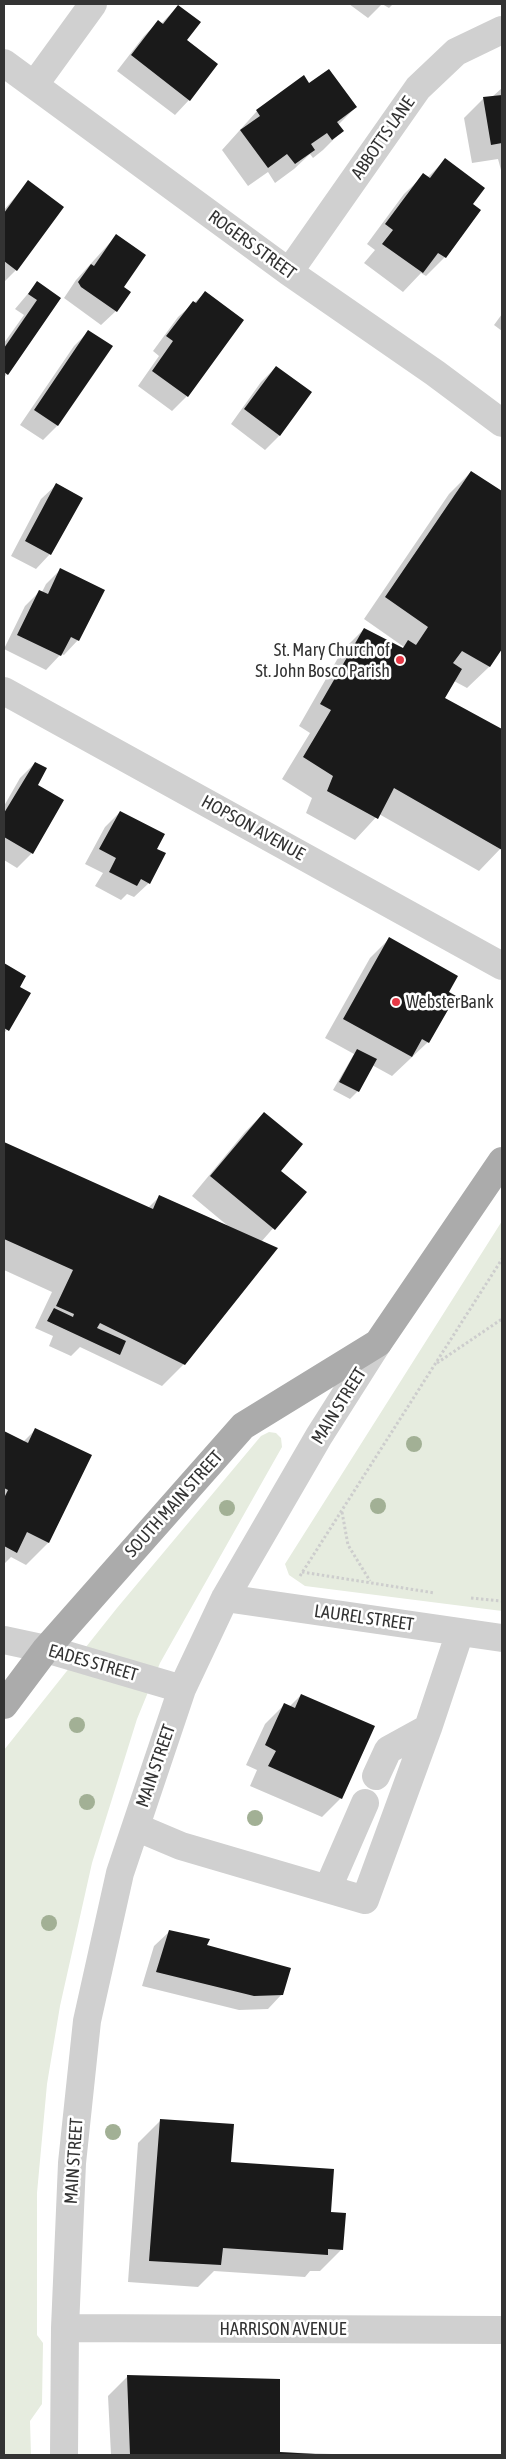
<!DOCTYPE html>
<style>
body{margin:0}
#map{position:relative;width:506px;height:2459px;overflow:hidden;background:#fff;font-family:"Asap Condensed",sans-serif}
canvas{display:block}
.frame{position:absolute;inset:0;border:5px solid #333;pointer-events:none}
</style>
<div id="map">
<canvas width="506" height="2459"></canvas>
<div class="frame"></div>
</div>
<script>
const ctx = document.querySelector('canvas').getContext('2d');
ctx.lineJoin = 'round';
function fill(path, color) { ctx.fillStyle = color; ctx.fill(path, 'evenodd'); }
function trace(path, color, width, dash) { ctx.strokeStyle = color; ctx.lineWidth = width; ctx.lineCap = dash ? 'butt' : 'round'; ctx.setLineDash(dash || []); ctx.stroke(path); }
function drawText(font, color, halo, rows, align = 'center') {
  ctx.font = font + ' "Asap Condensed",sans-serif'; ctx.lineWidth = 5; ctx.setLineDash([]); ctx.textBaseline = 'middle'; ctx.strokeStyle = halo; ctx.fillStyle = color; for (const [text, x, y, turn = 0] of rows) {
    ctx.save(); ctx.translate(x, y); ctx.rotate((+turn || 0) * Math.PI / 180); ctx.textAlign = isNaN(turn) ? turn : align; if (halo) ctx.strokeText(text, 0, 0); ctx.fillText(text, 0, 0); ctx.restore();
  }
}
fill(new Path2D(`
 M502 1221V1611L305 1586 289 1575 285 1564Z
 M269 1432 276 1433 281 1438 282 1447 160 1663 137 1719 92 1863 60 2006 47 2084 37 2193V2335L43 2343 42 2404 30 2421 31 2455H4V1750L117 1608 261 1436Z`), '#e6ecdf');
fill(new Path2D(`
 M349 4H393L389 8 382 4 368 18Z
 M178 6 185 41 189 100 175 115 117 71 144 36 158 22 161 24Z
 M303 77 309 85 356 107 338 125 342 131 323 150 313 158 310 154 294 169 275 183 268 172 248 186 222 150 257 111Z
 M502 88V170H501L498 159 472 163 464 118 483 99 492 97Z
 M445 160 471 204 479 210 445 257 426 276 421 273 403 292 364 263 375 250 367 244 404 194 424 175 427 178Z
 M28 182 16 270 4 282V210Z
 M116 236 122 288 116 311 101 325 64 298 76 280Z
 M37 283 59 298 4 378V343L24 315 15 309Z
 M205 293 242 320 187 396 172 411 138 386 159 356 153 351 178 317Z
 M502 314V331L494 325Z
 M88 332 111 347 57 426 43 440 20 425 74 346Z
 M276 367 280 435 265 450 231 424 261 382Z
 M471 472 502 493V647L489 667 467 688 454 681 444 699 502 731V847L479 871 379 814 355 840 306 813 312 798 282 779 310 733 299 726 342 651 364 629 401 649 404 647 364 619 449 494Z
 M56 485 50 554 36 569 11 556 41 499Z
 M60 570 78 640 64 655 61 654 46 670 4 649 25 606 40 591 42 592 46 584Z
 M35 763 32 853 17 868 4 860V806L20 778Z
 M120 812 155 849 149 883 134 897 127 894 121 900 95 886 103 873 85 864 105 827Z
 M389 939 428 1042 392 1076 372 1065 358 1091 350 1099 333 1090 354 1054 325 1038 370 958Z
 M4 965 24 977 18 987 29 993 4 1034Z
 M264 1113 279 1171 305 1192 261 1242 184 1364 162 1386 80 1347 71 1356 49 1346 53 1336 35 1328 52 1292 4 1270V1143L148 1208 160 1196 228 1226 192 1196 245 1132Z
 M35 1430 90 1456 48 1543 26 1565 11 1557 4 1564V1432L23 1442Z
 M301 1695 341 1798 322 1817 250 1786 257 1770 246 1765 265 1724 284 1705 289 1707Z
 M169 1932 205 1946 282 1994 268 2009 239 2010 142 1986 154 1946Z
 M160 2121 229 2163 330 2213 342 2249 320 2271H310L305 2277 214 2271 198 2287 128 2282 138 2143Z
 M127 2377 279 2452 359 2455H111L108 2396Z`), '#0003');
fill(new Path2D(`
 M178 5 201 22 187 40 218 64 190 101 131 55 158 20 163 24Z
 M329 69 357 107 337 122 344 131 332 140 327 133 311 144 315 150 295 164 287 154 268 168 240 130 260 116 256 110 304 75 309 83Z
 M502 95V143L491 145 483 97Z
 M445 158 485 188 473 204 481 210 446 258 438 253 423 273 382 244 393 230 385 224 423 173 430 178Z
 M28 180 64 207 17 271 4 261V213Z
 M116 234 146 255 124 287 131 292 117 312 81 287 78 282 91 264 94 266Z
 M37 281 61 298 8 375 4 372V348L37 300 28 294Z
 M205 291 244 320 188 397 152 371 173 341 166 336 193 301 196 303Z
 M88 330 113 346 58 426 34 410Z
 M276 366 312 392 280 436 244 409Z
 M471 471 502 491V649L490 667 462 651 453 663 462 669 445 698 502 729V850L394 788 378 819 327 791 333 776 303 757 331 710 320 704 364 628 403 648 408 640 416 645 428 627 385 597Z
 M56 483 83 498 51 555 25 541Z
 M60 568 105 590 79 641 71 637 61 656 17 635 39 590 48 594Z
 M35 762 47 768 38 785 64 800 33 854 4 837V813Z
 M120 811 165 834 157 849 166 853 150 884 141 879 137 886 109 872 116 858 99 849Z
 M389 937 458 976 449 992 456 996 429 1043 422 1039 412 1057 343 1019Z
 M4 963 26 976 20 987 31 993 9 1031 4 1028Z
 M357 1049 377 1059 359 1092 339 1082Z
 M264 1112 303 1144 281 1171 307 1192 275 1230 210 1176Z
 M4 1142 153 1209 159 1195 278 1248 185 1365 100 1323 97 1328 126 1341 120 1355 47 1321 54 1308 73 1317 74 1314 56 1306 73 1270 4 1239Z
 M35 1428 92 1455 49 1543 27 1532 17 1553 4 1546V1498L8 1490 4 1488V1431L28 1443Z
 M301 1694 375 1726 342 1799 268 1766 276 1751 265 1745 284 1703 295 1708Z
 M169 1930 210 1939 207 1945 291 1968 283 1995 254 1996 156 1972Z
 M160 2119 234 2124 231 2162 334 2169 331 2212 346 2213 343 2250 328 2249V2255L223 2248 221 2265 149 2261Z
 M127 2375 280 2379V2452L333 2455H130Z`), '#1a1a1a');
trace(new Path2D(`
 M437 1363 502 1319
 M342 1512 348 1545 370 1581
 M302 1572 435 1593
 M300 1576 502 1259
 M471 1598 502 1601`), '#cdcdcd', 3, [2.5, 2.5]);
trace(new Path2D(`
 M4 63 289 272 435 373 502 423
 M35 84 93 4
 M289 272 418 88 456 52 502 30
 M4 691 502 966
 M225 1598 502 1638
 M4 1640 46 1649 182 1689
 M376 1776 388 1750 428 1728
 M136 1827 181 1846 365 1900 428 1728 460 1632
 M328 1888 365 1803
 M65 2328 502 2330
 M64 2455 65 2328 72 2163 87 2021 120 1873 182 1689 225 1598 319 1436 378 1343`), '#d0d0d0', 28);
trace(new Path2D(`
 M4 1705 46 1649 243 1426 378 1343 502 1161`), '#ababab', 28);
ctx.fillStyle = '#a2b095';
for (const [x, y] of [
 [414,1444],
 [378,1506],
 [227,1508],
 [77,1725],
 [87,1802],
 [255,1818],
 [49,1923],
 [113,2132]
]) { ctx.beginPath(); ctx.arc(x, y, 8, 0, 2 * Math.PI); ctx.fill(); }
for (const [x, y, r, color] of [
 [400,660,5,"#e63946"],
 [396,1002,5,"#e63946"]
]) { const dot = new Path2D(); dot.arc(x, y, r, 0, 2 * Math.PI); ctx.fillStyle = color; ctx.fill(dot); trace(dot, '#fff', 2); }
drawText('18px', '#333', '#fff', [
 ["ABBOTTS LANE",383,138,-55],
 ["ROGERS STREET",252,245,36],
 ["HOPSON AVENUE",253,828,29],
 ["MAIN STREET",339,1406,-58],
 ["SOUTH MAIN STREET",174,1504,-48],
 ["LAUREL STREET",364,1618,8],
 ["EADES STREET",93,1663,16],
 ["MAIN STREET",156,1766,-71],
 ["MAIN STREET",74,2161,-86],
 ["HARRISON AVENUE",283,2329]
]);
drawText('18px', '#333', '#fff', [
 ["St. Mary Church of",390,650],
 ["St. John Bosco Parish",390,671],
 ["WebsterBank",406,1002,"left"]
], 'right');
</script>
